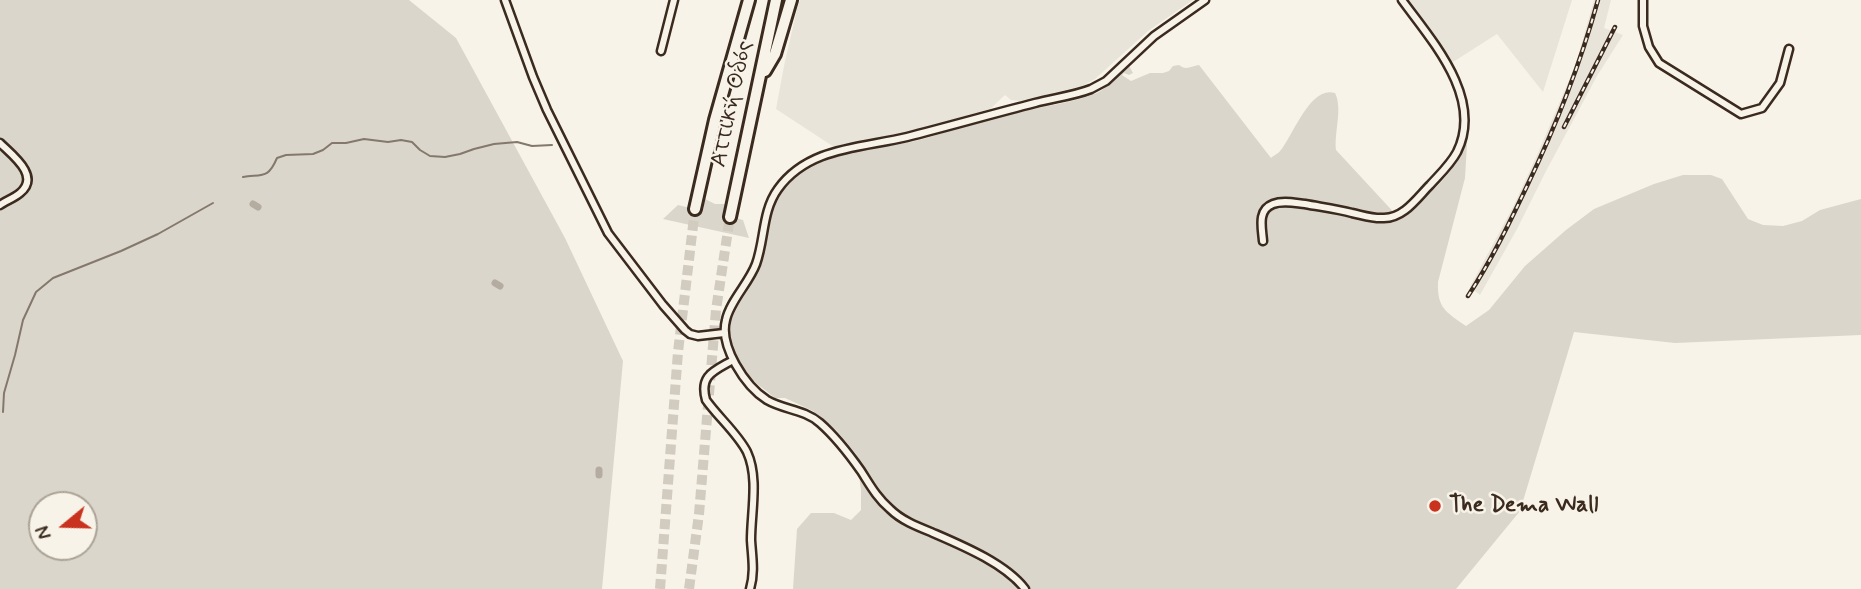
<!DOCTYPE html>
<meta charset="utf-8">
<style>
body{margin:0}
#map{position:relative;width:1861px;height:589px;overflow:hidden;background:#f7f3e8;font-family:Mynerve,sans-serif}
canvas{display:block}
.north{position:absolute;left:28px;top:491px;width:70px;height:70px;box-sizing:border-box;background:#f7f3e8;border:2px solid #aca397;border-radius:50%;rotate:251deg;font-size:19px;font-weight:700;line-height:28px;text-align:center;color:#3b2a1e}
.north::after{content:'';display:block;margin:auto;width:24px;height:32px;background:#c8321e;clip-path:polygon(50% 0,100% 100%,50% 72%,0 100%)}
</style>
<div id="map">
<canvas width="1861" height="589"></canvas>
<div class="north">N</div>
</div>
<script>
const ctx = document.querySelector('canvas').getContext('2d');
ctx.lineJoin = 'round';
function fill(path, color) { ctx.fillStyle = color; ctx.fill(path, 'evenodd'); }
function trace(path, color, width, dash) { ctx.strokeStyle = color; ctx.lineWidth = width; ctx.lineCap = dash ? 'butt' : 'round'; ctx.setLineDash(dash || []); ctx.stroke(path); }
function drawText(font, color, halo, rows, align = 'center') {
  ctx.font = font + ' Mynerve,sans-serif'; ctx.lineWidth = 5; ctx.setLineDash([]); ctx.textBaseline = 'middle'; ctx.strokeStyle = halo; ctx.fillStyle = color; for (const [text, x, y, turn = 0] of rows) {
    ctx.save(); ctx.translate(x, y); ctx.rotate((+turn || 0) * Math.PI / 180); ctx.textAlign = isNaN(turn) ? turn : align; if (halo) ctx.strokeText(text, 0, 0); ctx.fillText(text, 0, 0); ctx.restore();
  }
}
fill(new Path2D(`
 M800 0H1193L1148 31 1095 79 1082 86 1020 101 1011 100 1005 95 990 109 914 131 834 147 776 109 784 66 797 9Z
 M1407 0H1572L1543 92 1497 34 1453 62Z
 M1594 0H1611L1604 28 1623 35 1597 76 1545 173 1517 229 1480 295 1470 287 1513 207 1538 153 1576 64Z`), '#e9e4d9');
fill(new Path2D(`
 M0 0H409L456 38 565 238 623 361 602 589H0ZM42 505H84V547H42Z
 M1128 64 1133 73 1129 75 1124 73 1122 75 1131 81 1150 73H1163L1169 71 1173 66 1179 65C1186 71 1191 66 1199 65L1271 158C1273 156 1279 153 1280 151 1293 136 1310 85 1335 93 1343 109 1334 132 1336 150L1399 218C1422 201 1448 180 1461 154 1465 146 1466 136 1468 127L1465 178 1438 282C1437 308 1446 312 1466 326L1489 310 1525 266 1566 230 1594 209 1654 184 1683 175H1711L1722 179 1748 219 1763 225 1783 226 1802 221 1820 210 1861 199V335L1675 343 1574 332 1520 511 1456 589H793L797 529 811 513H834L851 520 861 510V490L856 454 836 430 813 411 785 398H775L742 372 731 350 727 321H731C733 303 748 290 754 273 763 248 766 209 784 188 814 151 867 151 911 142 939 136 965 124 993 117 1027 108 1064 106 1097 93 1109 87 1118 74 1128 64Z
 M705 199 715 204H726L724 215 743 220 749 238 663 219 678 205 703 211Z`), '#dbd6cb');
trace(new Path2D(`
 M243 177C263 174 268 179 277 158L286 155 313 154 323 150 332 143H346L364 139 388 142 401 140 412 142 420 150 430 156 445 157 460 154 474 149 494 144 517 142 532 146 552 145
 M3 412 4 393 15 355 23 320 36 292 53 278 121 251 158 234 213 203`), '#84786c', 2);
trace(new Path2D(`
 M253 204 258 207
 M495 283 500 286
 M599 475V470`), '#b4aca0', 7);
trace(new Path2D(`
 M660 589 678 352 695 209
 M689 589 699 514 716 310 730 217`), '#d1cbc0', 10, [10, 5]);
const minor = new Path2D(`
 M505 0 533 77 547 110 608 233 663 305 685 330 690 334 698 336 724 333
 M1643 0V26L1649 47 1659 63 1741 114 1762 108 1780 83 1789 49
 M661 51 674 0
 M0 143C12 155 41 176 20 193 14 198 6 201 0 205
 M1263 241C1262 228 1257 210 1273 204 1283 200 1295 203 1305 204 1321 207 1337 209 1352 213 1362 215 1373 219 1384 218 1404 218 1417 198 1430 185 1439 175 1450 165 1457 152 1484 98 1432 41 1402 0
 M733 360C714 371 699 375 706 400 718 417 738 434 747 452 759 478 751 512 751 540 752 557 755 572 750 589
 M1025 589C1005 563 961 545 931 532 916 526 901 520 890 509 877 498 870 485 861 471 849 454 836 437 820 423 804 409 784 410 767 400 745 386 719 346 726 320 730 301 749 283 756 264 765 239 762 211 778 189 808 147 861 148 907 137 950 126 992 114 1035 103 1053 98 1073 96 1091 89L1106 81 1154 36 1205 0`);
const motorway = new Path2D(`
 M765 71 775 54 791 0
 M695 209 715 120 749 0
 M730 217 776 0`);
trace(minor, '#3b2a1e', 11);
trace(motorway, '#3b2a1e', 16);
trace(minor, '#f7f3e8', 6);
trace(motorway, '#f7f3e8', 10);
const rail = new Path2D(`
 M1564 127 1615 27
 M1468 296C1491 261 1509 224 1527 186 1556 126 1580 65 1598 0`);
trace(rail, '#3b2a1e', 4.5);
trace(rail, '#f7f3e8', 2, [5]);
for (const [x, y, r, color] of [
 [1435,506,7,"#c8321e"]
]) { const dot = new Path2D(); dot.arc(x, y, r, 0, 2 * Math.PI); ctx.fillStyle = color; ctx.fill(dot); trace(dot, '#f7f3e8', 2.5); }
drawText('23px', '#3b2a1e', '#f7f3e8', [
 ["Αττική Οδός",733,104,-78]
]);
drawText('bold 23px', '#3b2a1e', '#f7f3e8', [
 ["The Dema Wall",1449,506]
], 'left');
</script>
